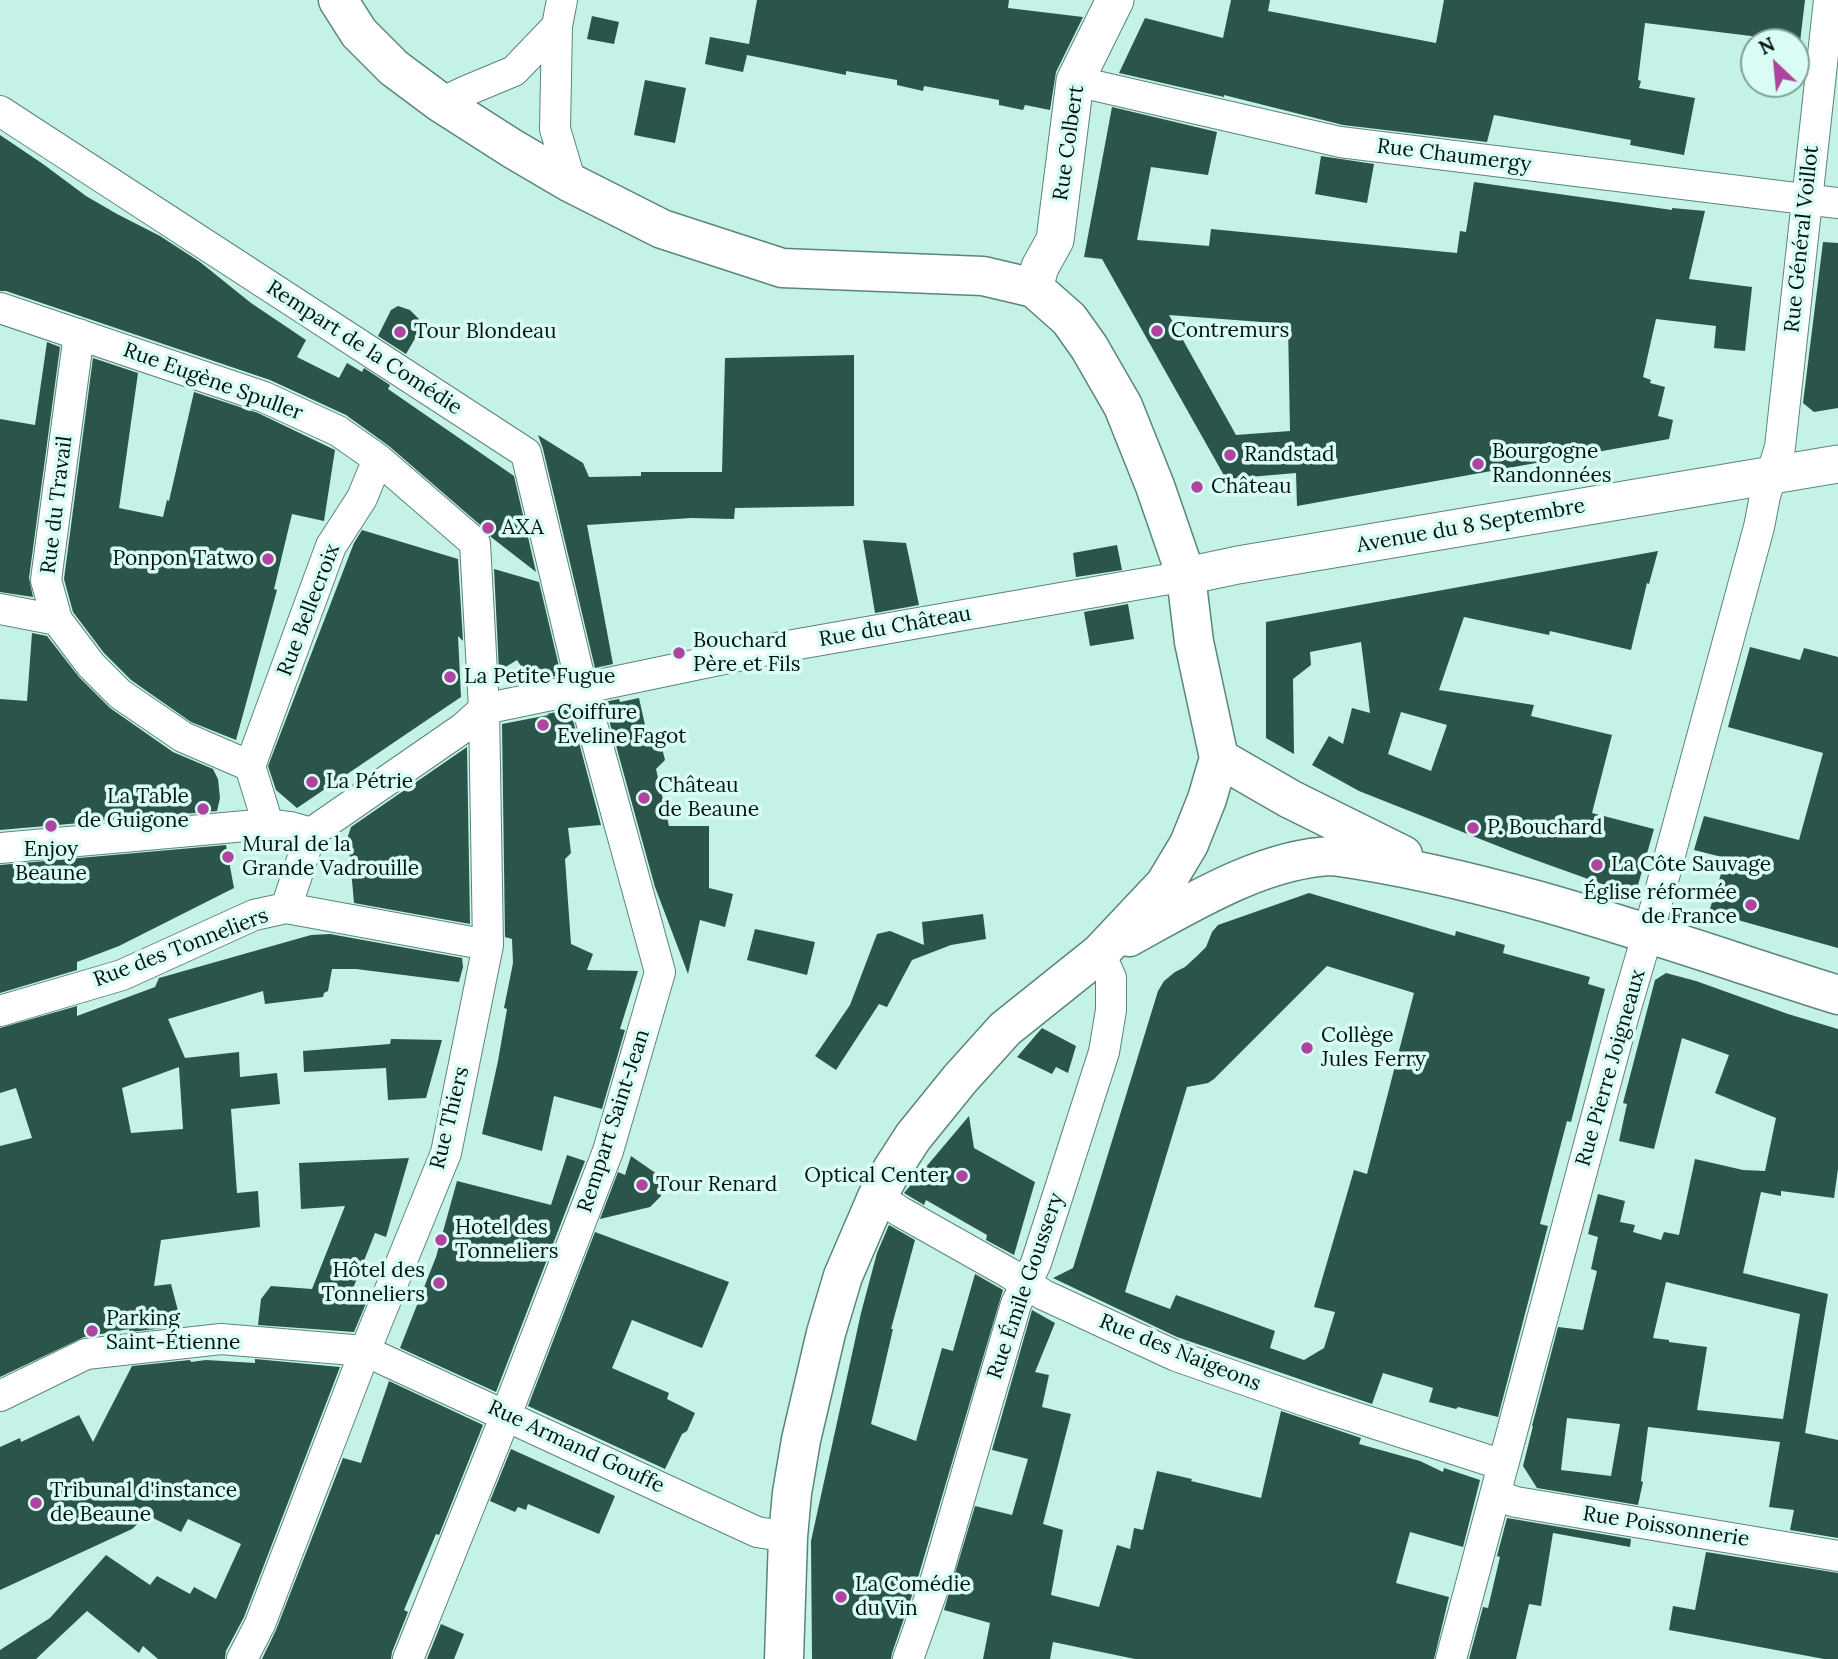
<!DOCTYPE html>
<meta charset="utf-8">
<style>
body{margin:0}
#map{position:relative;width:1838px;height:1659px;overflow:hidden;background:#c4f2e6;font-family:Lora,serif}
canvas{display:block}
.north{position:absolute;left:1740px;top:28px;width:70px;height:70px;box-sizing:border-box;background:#d9fdf4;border:2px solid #839f99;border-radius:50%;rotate:334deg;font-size:19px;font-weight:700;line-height:28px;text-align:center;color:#031310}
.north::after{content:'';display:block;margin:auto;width:24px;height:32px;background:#b042a0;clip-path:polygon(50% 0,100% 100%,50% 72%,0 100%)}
</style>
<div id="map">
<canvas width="1838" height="1659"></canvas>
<div class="north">N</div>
</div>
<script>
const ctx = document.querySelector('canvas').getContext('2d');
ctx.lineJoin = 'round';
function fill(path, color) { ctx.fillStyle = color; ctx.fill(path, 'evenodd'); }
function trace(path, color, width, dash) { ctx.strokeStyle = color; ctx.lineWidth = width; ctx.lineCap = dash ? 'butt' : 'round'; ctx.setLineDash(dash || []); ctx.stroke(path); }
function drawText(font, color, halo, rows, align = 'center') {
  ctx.font = font + ' Lora,serif'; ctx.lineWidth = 7; ctx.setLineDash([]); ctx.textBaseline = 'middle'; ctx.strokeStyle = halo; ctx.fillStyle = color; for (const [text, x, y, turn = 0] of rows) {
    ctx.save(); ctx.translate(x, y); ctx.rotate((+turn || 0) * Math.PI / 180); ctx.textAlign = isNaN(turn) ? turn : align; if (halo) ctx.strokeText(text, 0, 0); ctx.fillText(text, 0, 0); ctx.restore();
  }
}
fill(new Path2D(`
 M757 0H1009L1008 8 1083 17 1056 72 1050 110 1025 105 1023 110 999 105V100L924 86 923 91 897 85V80L846 71V75L747 55 743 72 705 64 710 37 749 44Z
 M1231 0H1270L1268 11 1436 43 1444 0H1805L1800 42 1645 23 1638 80 1641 81 1639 88 1695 98 1684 155 1630 145 1631 140 1494 115 1487 142 1343 125 1224 95V97L1119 73 1145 18 1223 38Z
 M592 16 619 22 614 44 587 39Z
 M645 80 686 88 675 143 634 135Z
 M1112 107 1217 132 1208 175 1151 167 1137 240 1209 246 1211 229 1457 253 1460 231 1466 232 1474 182 1672 210V208L1705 211 1689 279 1752 287 1745 351 1714 348 1716 326 1656 319 1643 377 1651 380 1650 383 1665 387 1658 416 1673 420 1669 439 1297 506 1296 473 1226 479 1102 259 1084 257ZM1169 315 1288 324 1290 431 1236 435Z
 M0 135 43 164 86 196 117 214 160 236 200 262 251 303 306 340 297 357 339 378 347 363 362 372 364 368 390 385 388 389 514 476 536 572 491 537 486 530 389 446 346 415 270 380 6 291H0Z
 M1321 156 1374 164 1367 203 1315 194Z
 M1823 242 1838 243V408L1814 412 1803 403Z
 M398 306 410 310 419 319 421 323 420 330 406 354 378 336 391 310Z
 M47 342 60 347 29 578 33 597 0 592V419L35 425Z
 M854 355V506L735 508 734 519 691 518 587 525 613 664 595 668 543 449 538 435 583 463 589 477 641 476V472H722L725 358Z
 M93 358 138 373 119 508 163 517 167 500 169 501 194 392 258 413 335 450 324 521 292 514 274 589 277 590 236 740 191 722 131 680 104 653 73 612 64 579Z
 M362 530 458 559 463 641 458 636 461 697 297 808 276 790 268 766 354 543Z
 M863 540 906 543 919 605 875 613Z
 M1117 545 1122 570 1076 577 1073 553Z
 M1658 551 1649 584 1647 583 1631 650 1550 631 1549 635 1464 617 1439 690 1534 705 1531 716 1612 735 1592 813 1654 829 1638 885 1627 893 1513 852 1359 791 1312 765 1329 736 1343 744 1352 708 1370 713 1361 642 1310 652 1311 665 1293 679 1294 754 1266 738V622ZM1401 712 1447 725 1431 771 1388 754Z
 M494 569 539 582 561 675 531 681 517 660 499 671Z
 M1128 604 1134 639 1090 646 1084 612Z
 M32 633 47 636 79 677 110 708 173 752 213 769 218 779 220 798 217 811 0 830V699L27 701Z
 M1750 647 1800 660 1804 648 1838 657V948L1709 912 1726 858 1694 850 1704 816 1799 840 1823 753 1728 727Z
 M639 698 649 743 661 744 665 760 656 769 669 826H709V888L733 894 725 927 700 920 688 974 655 887 604 702 619 699 620 702Z
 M570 709 601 825 568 828 571 853 565 859 571 944 593 954 587 970 638 971 620 1029 625 1030 602 1109 554 1096 542 1151 482 1134 498 1061 507 1009 504 1008 513 963 512 939 505 937 502 724 549 715 547 714Z
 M467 747 470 924 354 903 348 836 351 827Z
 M226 845 234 888 119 946 77 962V970L0 993V865Z
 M1309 893 1455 936 1456 931 1505 945 1503 953 1590 977 1588 984 1605 989 1571 1122 1567 1121 1540 1224 1548 1226 1498 1417 1458 1407 1456 1409 1429 1402 1433 1388 1383 1373 1372 1404 1177 1337 1053 1278 1073 1268 1158 991 1164 981 1175 972 1185 967 1197 956 1206 947 1212 932 1218 925ZM1327 966 1414 993 1367 1174 1354 1170 1314 1307 1335 1312 1324 1348 1304 1360 1270 1348 1275 1331 1176 1295 1170 1309 1125 1292 1187 1087 1208 1083 1214 1079Z
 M983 914 986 939 951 945 912 960 887 1007 879 1004 836 1070 815 1056 850 1005 877 934 890 931 924 945 922 922Z
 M755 929 815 942 807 975 747 960Z
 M330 934 462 958 463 967 459 982 356 969H332L328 991 324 993 323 997 265 1004 263 991 168 1019 185 1058 239 1052 240 1077 277 1073 280 1104 231 1109 237 1193 258 1191 260 1227 161 1240 154 1286 171 1284 182 1326 130 1332 129 1329 84 1337 0 1377V1146L32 1138 16 1088 0 1093V1028L77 1006V1016L155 987 159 978 311 935ZM179 1067 183 1129 131 1133 122 1088Z
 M1666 973 1696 981 1788 1014 1838 1029V1169L1834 1198 1781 1191V1196L1761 1192 1743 1273 1828 1294 1805 1433 1838 1440V1538L1790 1530 1794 1510 1769 1507 1780 1442 1648 1427 1641 1481 1643 1482 1638 1505 1537 1488 1523 1466 1533 1426H1532L1558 1327 1583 1330 1597 1271 1591 1269 1598 1237 1588 1234 1598 1194 1625 1201 1620 1222 1635 1225 1633 1232 1661 1240 1664 1232 1679 1235 1695 1159 1743 1170 1765 1171 1776 1118 1715 1093 1729 1055 1682 1038 1654 1149 1619 1141 1627 1104 1623 1103 1655 980ZM1666 1282 1800 1314 1783 1419 1697 1410 1707 1347 1669 1342V1340L1653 1338ZM1567 1418 1620 1424 1611 1476 1561 1470Z
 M1042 1028 1076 1046 1068 1073 1056 1067 1052 1074 1017 1057Z
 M391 1039 442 1040 426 1098 388 1100 386 1068 304 1072 303 1051 390 1044Z
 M969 1116 974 1148 1035 1182 1014 1255 986 1240 987 1235 926 1200 924 1205 904 1193Z
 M567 1155 585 1161 496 1392 400 1348 436 1257 457 1181 551 1205Z
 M631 1156 657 1174 662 1183 661 1196 650 1207 600 1219 618 1172 625 1175Z
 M409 1158 386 1237 375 1233 352 1291 369 1296 354 1332 258 1325 261 1299 271 1286 312 1289 345 1206 301 1209 299 1163Z
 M889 1225 915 1240 891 1329H893L871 1424 916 1441 942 1348 953 1351 975 1274 1003 1290 917 1581 892 1653 891 1659H812L811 1541 861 1313 877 1253Z
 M595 1232 729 1282 702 1348 632 1320 612 1368 669 1393 667 1399 695 1413 687 1431 682 1434 665 1469 528 1406Z
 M1032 1310 1055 1323 1035 1372 1049 1375 1042 1407 1071 1414 1043 1524 1063 1530 1051 1595 1099 1607 1117 1545 1130 1549 1134 1528 1143 1530 1157 1471 1192 1479 1191 1481 1261 1498 1281 1411 1361 1438 1359 1444 1420 1461 1443 1472 1444 1468 1480 1480 1463 1547 1410 1532 1396 1583 1449 1597 1434 1659H1135L1053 1642 1050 1659H983L990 1623 944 1610 975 1506 1012 1515 1028 1459 992 1450Z
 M255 1359 340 1367 244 1617 226 1651 225 1659H158L143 1646 139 1653 87 1611 36 1659H0V1650L50 1618 106 1555 150 1585 157 1576 190 1594 194 1587 216 1599 241 1544 188 1519 181 1532 147 1515 132 1529 0 1590V1447L20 1438 21 1442 79 1415 93 1442 132 1366 190 1360 191 1362 206 1360 255 1363Z
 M389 1381 483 1425 439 1535 436 1534 404 1610 408 1612 392 1652 391 1659H262L276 1630 343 1458 361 1463Z
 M511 1449 615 1496 599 1534 528 1504 526 1510 518 1507 515 1512 490 1501Z
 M1507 1518 1631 1539 1630 1547 1553 1533 1541 1606 1529 1604 1516 1659H1469L1483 1607 1488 1608 1500 1557 1497 1556Z
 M1706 1552 1838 1573V1659H1824L1669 1630 1673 1606 1695 1610Z
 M441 1624 464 1634 454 1659H427Z`), '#2b544b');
const minor = new Path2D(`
 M562 0 557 26 555 129 571 183
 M1075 81 1340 142 1838 203
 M441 103 466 91 514 71 557 26
 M0 111 526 453 582 688 660 972 608 1151 506 1415 408 1659
 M0 308 264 397 338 431 378 459 475 543 484 709 488 945 446 1153 365 1351 260 1624 242 1659
 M79 334 46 580 57 620 91 665 120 694 183 737 250 766 268 824
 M0 609 57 620
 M250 766 331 546 362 498 378 459
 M311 833 463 728 484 709 776 648 1186 576
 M0 848 268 824 290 827 311 833 286 908
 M0 1011 122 975 254 915 286 908 488 945
 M877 1197 901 1212 1009 1273 1044 1295 1176 1356 1314 1404 1503 1465
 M0 1396 86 1354 221 1339 365 1351 757 1532 788 1537
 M1495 1495 1516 1502 1838 1556
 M908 1659 934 1586 1016 1304 1036 1263 1104 1052 1111 1010V978L1100 953
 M1451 1659 1623 1018 1661 888 1759 527 1765 496 1780 447 1829 0`);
const tertiary = new Path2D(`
 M1034 288 1040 267 1055 240 1075 81 1115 0
 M1186 576 1238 565 1838 464`);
const primary = new Path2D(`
 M338 0 359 33 394 68 441 103 513 149 571 183 662 229 782 268 983 276 1034 288 1069 319 1089 347 1123 406 1155 486 1186 576 1194 642 1219 758
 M1219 758 1290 799 1403 855
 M1129 937C1189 904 1263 858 1333 856 1504 880 1673 943 1838 995
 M784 1659 788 1537 792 1493 801 1440 826 1333 843 1276 877 1197 893 1168 913 1137 960 1079 1005 1029 1100 953 1165 884 1189 844 1207 799 1219 758`);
trace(minor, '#5a857b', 32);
trace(tertiary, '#5a857b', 39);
trace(primary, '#5a857b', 41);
trace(minor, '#fff', 30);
trace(tertiary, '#fff', 37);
trace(primary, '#fff', 38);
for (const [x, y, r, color] of [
 [1157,331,7,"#b042a0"],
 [400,332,7,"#b042a0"],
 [1230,455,7,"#b042a0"],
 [1478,464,7,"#b042a0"],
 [1197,487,7,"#b042a0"],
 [488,528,7,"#b042a0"],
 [268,559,7,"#b042a0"],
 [679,653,7,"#b042a0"],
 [450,677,7,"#b042a0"],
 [543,725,7,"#b042a0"],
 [312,782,7,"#b042a0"],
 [644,798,7,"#b042a0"],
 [203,809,7,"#b042a0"],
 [51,826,7,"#b042a0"],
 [1473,828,7,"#b042a0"],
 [228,857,7,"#b042a0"],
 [1597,865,7,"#b042a0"],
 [1751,905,7,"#b042a0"],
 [1307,1048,7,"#b042a0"],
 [962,1176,7,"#b042a0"],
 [642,1185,7,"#b042a0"],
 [441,1240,7,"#b042a0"],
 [439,1283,7,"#b042a0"],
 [92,1331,7,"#b042a0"],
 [36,1503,7,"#b042a0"],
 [841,1597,7,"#b042a0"]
]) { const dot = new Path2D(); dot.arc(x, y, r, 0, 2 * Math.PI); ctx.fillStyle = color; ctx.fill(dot); trace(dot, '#d9fdf4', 2.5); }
drawText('21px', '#031310', '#d9fdf4', [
 ["Rue Colbert",1069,143,-82],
 ["Rue Chaumergy",1454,156,7],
 ["Rue Général Voillot",1802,239,-84],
 ["Rempart de la Comédie",364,348,33],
 ["Rue Eugène Spuller",213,382,20],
 ["Rue du Travail",57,505,-83],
 ["Avenue du 8 Septembre",1471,526,-10],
 ["Rue Bellecroix",309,610,-69],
 ["Rue du Château",895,627,-10],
 ["Rue des Tonneliers",181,948,-21],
 ["Rue Pierre Joigneaux",1611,1068,-74],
 ["Rue Thiers",450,1118,-76],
 ["Rempart Saint-Jean",614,1121,-72],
 ["Rue Émile Goussery",1026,1286,-71],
 ["Rue des Naigeons",1180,1353,22],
 ["Rue Armand Gouffe",576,1447,25],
 ["Rue Poissonnerie",1666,1527,9]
]);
drawText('21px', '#031310', '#d9fdf4', [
 ["Contremurs",1171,331],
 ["Tour Blondeau",414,332],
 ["Bourgogne",1492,452],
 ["Randonnées",1492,476],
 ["Randstad",1244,455],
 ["Château",1211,487],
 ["AXA",502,528],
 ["Ponpon Tatwo",254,559,"right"],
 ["Bouchard",693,641],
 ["Père et Fils",693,665],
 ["La Petite Fugue",464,677],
 ["Coiffure",557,713],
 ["Eveline Fagot",557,737],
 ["La Pétrie",326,782],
 ["Château",658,786],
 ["de Beaune",658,810],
 ["La Table",189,797,"right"],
 ["de Guigone",189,821,"right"],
 ["P. Bouchard",1487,828],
 ["Mural de la",242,845],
 ["Grande Vadrouille",242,869],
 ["Enjoy",51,850,"center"],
 ["Beaune",51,874,"center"],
 ["La Côte Sauvage",1611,865],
 ["Église réformée",1737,893,"right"],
 ["de France",1737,917,"right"],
 ["Collège",1321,1036],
 ["Jules Ferry",1321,1060],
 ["Optical Center",948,1176,"right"],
 ["Tour Renard",656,1185],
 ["Hotel des",455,1228],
 ["Tonneliers",455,1252],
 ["Hôtel des",425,1271,"right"],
 ["Tonneliers",425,1295,"right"],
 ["Parking",106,1319],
 ["Saint-Étienne",106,1343],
 ["Tribunal d'instance",50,1491],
 ["de Beaune",50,1515],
 ["La Comédie",855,1585],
 ["du Vin",855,1609]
], 'left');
</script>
